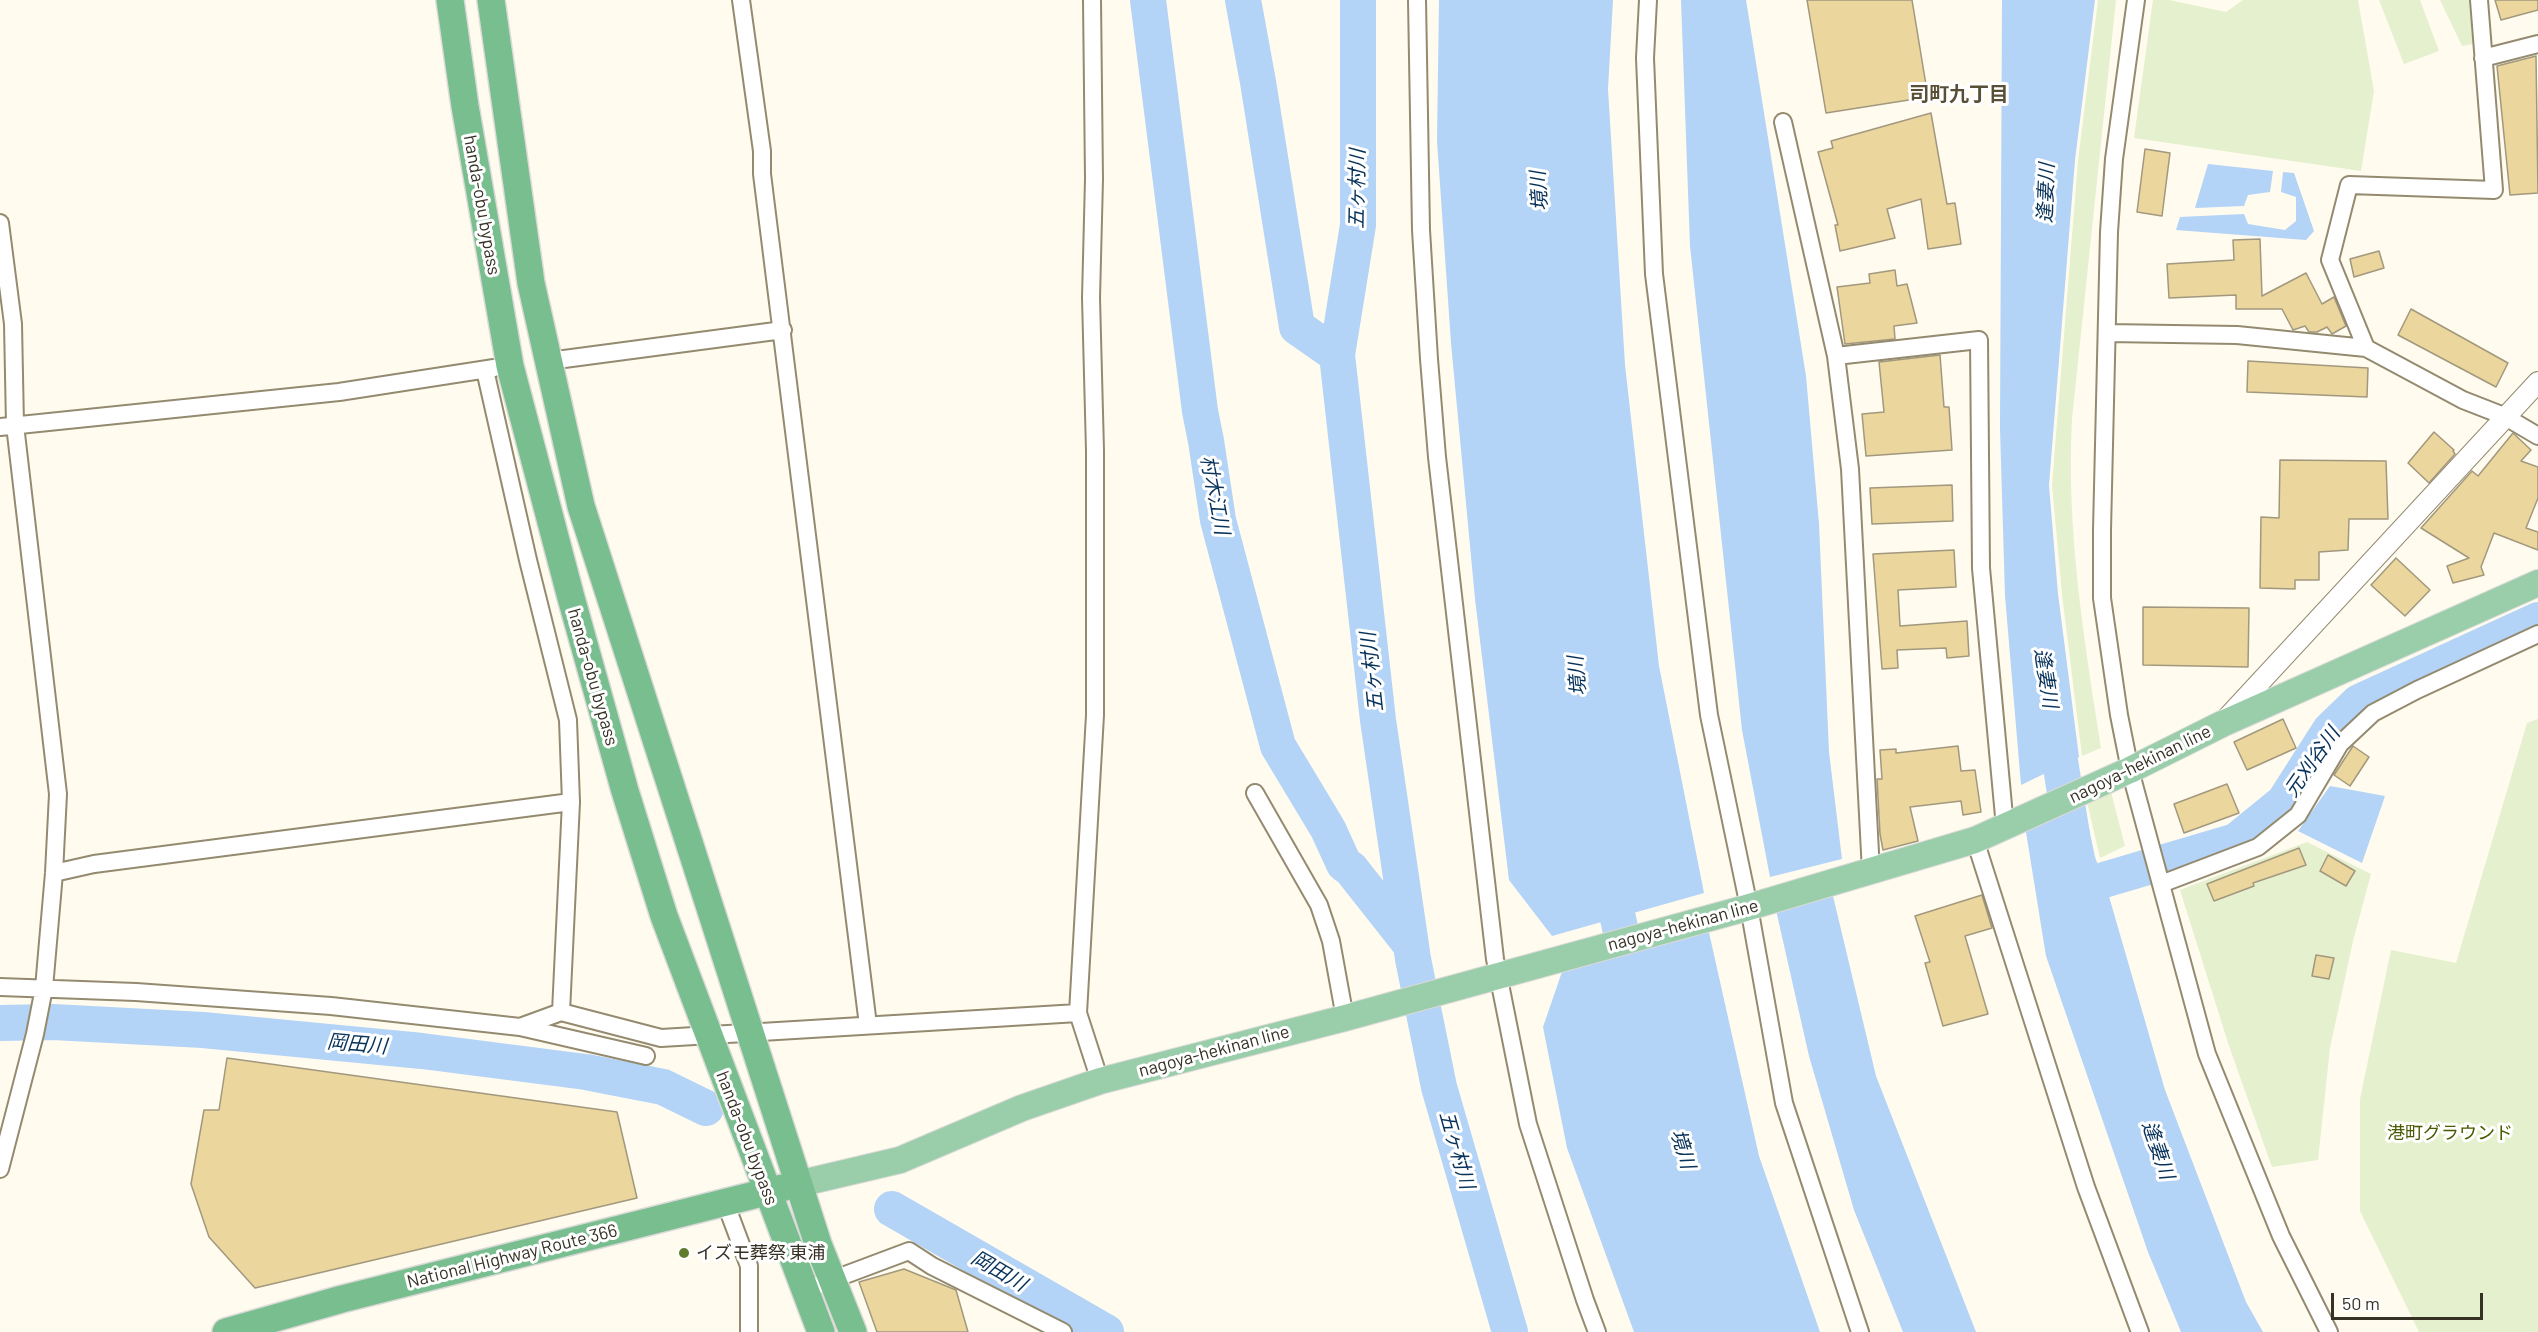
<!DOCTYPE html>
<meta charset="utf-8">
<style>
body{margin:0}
#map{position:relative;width:2538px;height:1332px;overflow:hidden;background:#fffbef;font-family:Barlow,sans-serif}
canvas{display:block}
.scale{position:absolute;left:2331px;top:1293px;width:152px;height:27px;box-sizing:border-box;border:3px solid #353125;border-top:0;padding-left:8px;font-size:18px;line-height:21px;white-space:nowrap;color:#353125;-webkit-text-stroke:4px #fff;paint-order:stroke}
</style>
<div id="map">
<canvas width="2538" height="1332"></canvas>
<div class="scale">50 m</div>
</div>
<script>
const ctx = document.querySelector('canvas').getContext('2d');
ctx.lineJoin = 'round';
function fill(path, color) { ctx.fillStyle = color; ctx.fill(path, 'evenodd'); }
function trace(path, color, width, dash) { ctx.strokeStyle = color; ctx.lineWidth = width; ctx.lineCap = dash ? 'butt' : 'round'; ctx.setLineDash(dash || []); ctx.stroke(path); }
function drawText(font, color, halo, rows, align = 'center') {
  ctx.font = font + ' Barlow,"Noto Sans JP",sans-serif'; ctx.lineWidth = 6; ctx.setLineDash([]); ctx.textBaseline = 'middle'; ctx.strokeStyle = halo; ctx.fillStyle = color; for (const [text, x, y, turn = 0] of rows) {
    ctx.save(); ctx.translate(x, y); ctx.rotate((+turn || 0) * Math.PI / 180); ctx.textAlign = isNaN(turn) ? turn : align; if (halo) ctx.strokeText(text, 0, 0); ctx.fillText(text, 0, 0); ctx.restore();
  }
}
fill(new Path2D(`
 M2098 0H2116L2072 419C2066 530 2084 639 2101 748L2082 756 2062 594 2052 485 2078 161Z
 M2153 0H2169L2226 12 2243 0H2358L2374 91 2361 171 2134 138Z
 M2379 0H2420L2439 51 2404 64Z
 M2440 0H2469L2473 44 2462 46Z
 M2538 719V1332H2419L2360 1211V1099L2391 950 2456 963 2527 723Z
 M2109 784 2125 846 2100 858 2085 793Z
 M2307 842 2371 874 2353 941 2330 1048 2318 1160 2272 1167 2229 1046 2180 890Z`), '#e5f0ce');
fill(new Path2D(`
 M1439 0H1613L1608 89 1625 365 1659 666 1704 893 1552 936 1509 880 1475 599 1451 343 1437 141Z
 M1681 0H1746L1806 376 1819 524 1829 752 1842 859 1770 877 1742 730 1690 246Z
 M2002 0H2095L2075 160 2049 485 2058 594 2079 757 2021 785 2005 596 2000 428Z
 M2208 164 2273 171 2270 192 2248 195 2244 206 2195 208Z
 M2283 172 2294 173 2314 231 2306 240 2176 230 2180 217 2244 214 2248 224 2285 230 2296 221V197L2281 192Z
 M2330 786 2385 796 2362 863 2298 831Z
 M2083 800 2095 857 2108 893 2165 1090 2246 1302 2263 1332H2181L2148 1252 2046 956 2025 826Z
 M1833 896 1876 1076 1976 1332H1903L1854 1210 1809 1056 1776 910Z
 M1708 928 1759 1156 1820 1332H1634L1567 1148 1543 1027 1564 966Z`), '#b3d3f7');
trace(new Path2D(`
 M1148 0 1200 411 1206 441 1218 520 1278 746 1328 829 1344 864 1351 869 1411 945
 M1243 0 1258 82 1297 327 1337 355
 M1358 0V225L1337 355 1378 720 1413 959 1439 1087 1510 1332
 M2053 718 2072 835
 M1607 869 1631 977
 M2080 887 2236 841 2284 802 2330 730 2359 702 2538 620
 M0 1023 53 1022 203 1030 422 1051 586 1072 663 1087 706 1108
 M892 1209 1106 1332`), '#b3d3f7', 36);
const building = new Path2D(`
 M1807 0H1912L1928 97 1826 113Z
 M2495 0H2538V10L2501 20Z
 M2536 56 2538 193 2510 195 2497 66Z
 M1931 113 1947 204 1955 203 1961 244 1928 249 1921 199 1887 209 1895 238 1840 251 1835 225H1838L1818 152 1833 148 1831 141Z
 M2145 149 2170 153 2162 216 2137 212Z
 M2260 239 2262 296 2306 273 2322 304 2334 297 2346 326 2332 334 2327 327 2317 332H2309L2305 326 2293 330 2282 309H2236V295L2169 298 2167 264 2234 260 2233 240Z
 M2379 251 2384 268 2354 277 2350 259Z
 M1895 270 1897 286 1907 284 1917 323 1894 326 1895 339 1845 344 1837 287 1870 283 1869 274Z
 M2411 309 2508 363 2496 387 2398 335Z
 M1940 355 1944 407H1949L1952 450 1866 456 1862 414 1884 412 1879 362Z
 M2248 361 2368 368 2367 397 2247 392Z
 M2434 432 2454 450 2453 451 2455 454 2429 483 2408 463Z
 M2513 433 2531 450 2521 461 2538 467V498L2526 528 2538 532V550L2494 533 2481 567 2484 575 2453 583 2447 566 2469 558 2421 528 2472 471 2478 476Z
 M2280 460 2386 461 2388 519H2349L2348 550 2319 552V580H2295V589L2260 588 2261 517 2279 518Z
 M1952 485 1953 521 1872 524 1870 488Z
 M1954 550 1956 587 1898 590 1900 626 1967 621 1969 656 1947 658 1946 648 1897 650 1898 668 1882 669 1873 554Z
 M2396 558 2430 590 2405 616 2371 585Z
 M2143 607 2249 608 2248 667 2143 665Z
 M2283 719 2296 748 2247 770 2234 742Z
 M1958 746 1961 771 1975 770 1981 812 1963 815 1961 801 1910 807 1918 841 1883 850 1880 834 1877 779H1882L1880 750 1896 749V753Z
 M2353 746 2369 757 2350 786 2334 775Z
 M2227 784 2239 813 2184 833 2174 804Z
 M2299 848 2306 865 2253 883 2254 886 2214 901 2207 884Z
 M2328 855 2355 871 2346 886 2320 871Z
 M1982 895 1992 928 1965 936 1988 1014 1943 1026 1925 963 1930 962 1915 916Z
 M2316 955 2334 958 2329 979 2312 976Z
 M227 1058 617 1112 637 1198 255 1288 209 1237 191 1184 204 1110H219Z
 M904 1269 956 1290 968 1332H877L859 1282Z`);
fill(building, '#ebd69e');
trace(building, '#a2987d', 1.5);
const minor = new Path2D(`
 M741 0 762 151V174L868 1025
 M1092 0 1094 179 1091 298 1095 451V715L1078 1013 1100 1081
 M1417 0 1421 230 1429 359 1437 457 1495 959 1528 1124 1585 1300 1597 1332
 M1648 0 1645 58 1654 274 1709 715 1749 907 1784 1103 1860 1332
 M2136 0 2114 159 2109 232 2102 530V598L2119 715 2130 770 2207 1054 2281 1236 2329 1332
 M2479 0 2494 190 2349 185 2330 260 2366 348 2463 400 2504 416 2538 436
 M2483 58 2538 44
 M1783 122 1836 356 1850 469 1871 872
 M0 223 13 324 15 425 58 794 54 873 44 988 35 1034 0 1169
 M2108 333 2237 335 2366 348
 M1836 356 1979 340 1981 568 2005 827
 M549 361 783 330
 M0 427 339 392 494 368
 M1255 793 1319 905 1331 941 1345 1018
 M1975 840 2086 1187 2140 1332
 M54 873 94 864 571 802 568 720 528 560 485 370
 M2161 884 2258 847 2298 815 2340 744 2373 713 2417 690 2538 634
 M0 987 136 992 331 1006 520 1027 561 1012 661 1038 1078 1013
 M561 1012 571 802
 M520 1027 646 1056
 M725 1202 749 1266V1332
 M805 1290 909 1251 932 1266 1063 1332`);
const tertiary = new Path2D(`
 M2225 720 2538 382`);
const primary = new Path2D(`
 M798 1184 900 1160 1022 1108 1100 1081 1345 1018 1739 910 1975 840 2130 770 2222 724 2538 583`);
const trunk = new Path2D(`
 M450 0 465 106 510 366 570 594 625 791 664 916 821 1332
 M491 0 531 283 581 506 818 1244 853 1332
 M226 1332 342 1299 782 1188`);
trace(minor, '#948a70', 20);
trace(tertiary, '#948a70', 22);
trace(primary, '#dbdad8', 28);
trace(trunk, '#dbdad8', 30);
trace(minor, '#fff', 16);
trace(tertiary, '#fff', 20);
trace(primary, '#9aceaa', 26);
trace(trunk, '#78be8e', 27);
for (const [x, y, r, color] of [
 [684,1253,6,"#617b2e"]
]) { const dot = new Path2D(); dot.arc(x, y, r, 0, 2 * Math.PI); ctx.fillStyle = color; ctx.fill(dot); trace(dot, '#fff', 2); }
drawText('18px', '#353125', '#fff', [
 ["handa-obu bypass",482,205,80],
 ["handa-obu bypass",593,677,74],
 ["nagoya-hekinan line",2140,764,-26],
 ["nagoya-hekinan line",1683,925,-15],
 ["nagoya-hekinan line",1214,1051,-15],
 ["handa-obu bypass",747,1138,69],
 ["National Highway Route 366",512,1256,-14]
]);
drawText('18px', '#495a00', '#fff', [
 ["港町グラウンド",2450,1133]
]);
drawText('18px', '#353125', '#fff', [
 ["イズモ葬祭 東浦",696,1253]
], 'left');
drawText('bold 20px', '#584f36', '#fff', [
 ["司町九丁目",1959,94]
]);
drawText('italic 20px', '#07325a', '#fff', [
 ["五ヶ村川",1357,189,-89],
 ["境川",1539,191,-94],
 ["逢妻川",2046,193,-88],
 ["村木江川",1215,495,79],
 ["五ヶ村川",1372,672,-96],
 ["境川",1577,676,-95],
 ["逢妻川",2046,678,81],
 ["元刈谷川",2312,762,-55],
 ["岡田川",357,1044,5],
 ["境川",1683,1149,73],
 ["五ヶ村川",1457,1150,74],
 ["逢妻川",2158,1150,71],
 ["岡田川",999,1271,30]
]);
</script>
